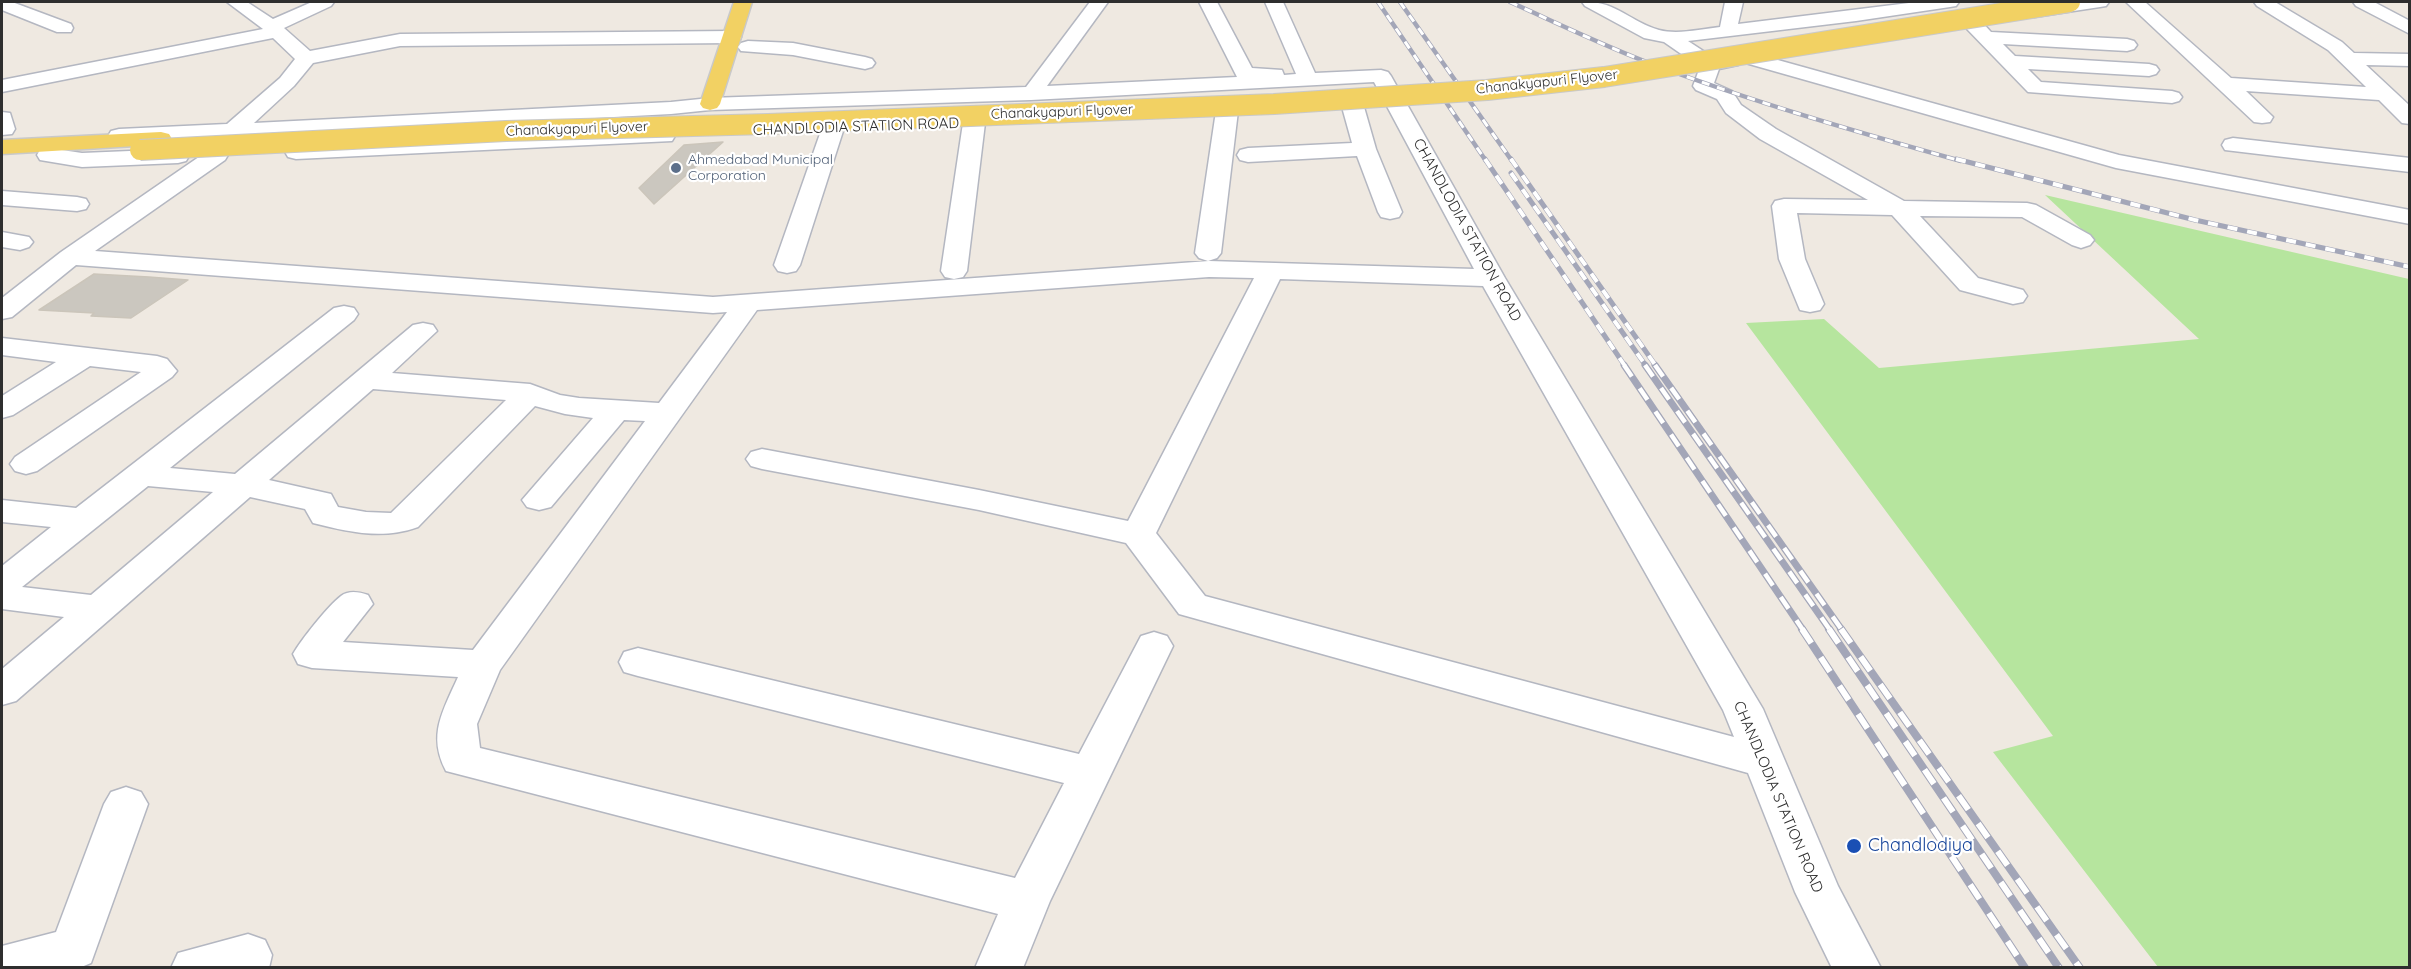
<!DOCTYPE html>
<style>
body{margin:0}
#map{position:relative;width:2411px;height:969px;overflow:hidden;background:#efe9e1;font-family:Quicksand,sans-serif}
canvas{display:block}
.frame{position:absolute;inset:0;border:3px solid #2e2e2e;pointer-events:none}
</style>
<div id="map">
<canvas width="2411" height="969"></canvas>
<div class="frame"></div>
</div>
<script>
const ctx = document.querySelector('canvas').getContext('2d');
ctx.lineJoin = 'round';
function fill(path, color) { ctx.fillStyle = color; ctx.fill(path, 'evenodd'); }
function trace(path, color, width, dash) { ctx.strokeStyle = color; ctx.lineWidth = width; ctx.lineCap = dash ? 'butt' : 'round'; ctx.setLineDash(dash || []); ctx.stroke(path); }
function drawText(font, color, halo, rows, align = 'center') {
  ctx.font = font + ' Quicksand,sans-serif'; ctx.lineWidth = 4.5; ctx.setLineDash([]); ctx.textBaseline = 'middle'; ctx.strokeStyle = halo; ctx.fillStyle = color; for (const [text, x, y, turn = 0] of rows) {
    ctx.save(); ctx.translate(x, y); ctx.rotate((+turn || 0) * Math.PI / 180); ctx.textAlign = isNaN(turn) ? turn : align; if (halo) ctx.strokeText(text, 0, 0); ctx.fillText(text, 0, 0); ctx.restore();
  }
}
fill(new Path2D(`
 M2045 195 2409 279V967H2158L1993 752 2053 736 1746 323 1824 319 1879 368 2199 339Z`), '#b6e59e');
const building = new Path2D(`
 M723 142 654 204 639 188 684 145Z
 M94 274 149 277 188 280 131 318 91 316 94 313 39 310Z`);
fill(building, '#cbc7bf');
trace(building, '#cbc5ba', 1.5);
const minor = new Path2D(`
 M2 2H12L71 24 73 28 71 32H57L2 10Z
 M227 2H247L273 19 312 2H334L331 6 284 28 310 51 400 34 732 31 739 33 741 37 739 41 732 43 400 46 313 63 294 86 254 123 671 102 710 98 1026 87 1090 2H1108L1047 86 1237 77 1199 2H1217L1252 68 1282 70 1284 75 1296 74 1265 2H1283L1315 73 1381 70 1388 72 1391 76 1505 278 1763 709 1838 886 1881 968H1832L1795 892 1748 773 1179 614 1126 543 979 510 762 469 751 466 746 459 751 452 762 449 979 490 1128 521 1254 278 1209 277 757 310 500 670 477 724 480 748 1015 878 1064 783 638 676 624 672 619 662 624 652 638 648 1079 754 1141 636 1154 632 1167 636 1173 646 1050 901 1023 968H975L998 914 446 771C427 735 443 711 458 677L312 668 298 664 293 654C301 640 328 606 341 596 349 590 359 592 368 595L373 604 343 642 473 650 645 421 624 420 551 507 539 510 527 507 522 500 593 418 565 414 535 406 418 527C382 540 349 532 313 523L305 509 250 497 16 701 2 705V669L64 617 2 609V566L51 527 2 522V500L76 508 334 308 344 306 354 308 358 314 354 320 170 468 235 474 413 325 423 323 433 325 437 331 392 373 530 384 560 395 579 398 659 403 727 312 713 313 76 265 12 317 2 319V298L61 252 209 150 217 148 225 150 228 155 225 160 95 251 713 297 1209 261 1474 269 1374 82 1031 100 710 110 671 114 119 143 111 141 108 136 111 131 119 129 227 124 280 78 295 59 273 38 2 92V80L263 29ZM1280 279 1483 286 1723 710 1734 737 1205 596 1156 533ZM373 389 506 400 391 513 366 512 338 507 331 494 269 480ZM148 486 213 492 91 595 22 587Z
 M1582 2C1615 0 1630 22 1659 30 1678 35 1701 29 1720 27L1725 2H1743L1738 24 1917 2H1959L1956 6 1950 7 1856 21 1688 41 1714 58 1731 55 1738 57 1741 61 1738 65 1719 69 1714 83 1732 91 1741 105 1776 129 1904 201 2027 203 2036 205 2090 235 2094 240 2090 245 2081 248 2072 245 2022 217 1920 216 1978 278 2023 290 2027 296 2023 302 2013 304 1960 290 1892 215 1797 213 1805 259 1824 304 1820 310 1810 312 1800 310 1779 259 1772 206 1775 201 1784 199 1868 200 1760 139 1726 113 1717 99 1696 90 1693 86 1700 67 1664 42 1644 38 1585 6Z
 M2068 2H2109L2106 6 2100 7 2034 17 2028 16 2025 12 2028 8Z
 M2126 2H2145L2231 78 2366 87 2328 50 2257 6 2254 2H2275L2342 42 2354 53 2410 54V66L2366 65 2410 106V124L2402 123 2379 100 2246 91 2273 117 2270 122 2262 123 2254 122Z
 M2353 2H2374L2410 21V34L2356 6Z
 M1972 17 1979 19 1991 32 2127 39 2134 41 2137 45 2134 49 2127 51 2003 44 2015 56 2149 64 2156 66 2159 70 2156 74 2149 76 2028 69 2041 82 2172 91 2179 93 2182 97 2179 101 2172 103 2028 92 1965 27 1963 23 1965 19Z
 M748 41 793 43 865 57 872 59 875 63 872 67 865 69 793 55 741 51 738 47 741 43Z
 M1749 52 2119 155 2410 210V224L2116 168 1742 62 1739 58 1742 54Z
 M1353 101 1360 103 1364 107 1376 149 1402 212 1399 217 1390 219 1381 217 1378 212 1357 156 1248 162 1240 160 1237 155 1240 150 1248 148 1352 143 1342 107 1346 103Z
 M1227 105 1234 107 1238 111 1221 253 1217 258 1208 261 1199 258 1195 253 1216 111 1220 107Z
 M2 112 10 113 15 129 12 134 2 135Z
 M974 117 982 118 985 123 967 271 963 277 954 279 945 277 941 271 963 123 966 118Z
 M833 121 841 123 844 128 800 265 796 271 787 273 778 271 774 265 822 128 825 123Z
 M664 129 672 131 675 136 672 141 296 159 288 157 285 152 288 147 296 145Z
 M2233 138 2410 158V172L2225 150 2222 145 2225 140Z
 M48 148 82 153 178 149 186 151 189 156 186 161 178 163 82 167 40 160 37 155 40 150Z
 M2 191 77 197 86 199 89 204 86 209 77 211 2 205Z
 M2 232 29 237 33 242 29 247 20 250 2 247Z
 M2 338 157 356 167 359 177 371 172 377 37 471 26 474 15 471 10 464 15 457 141 372 90 366 13 415 2 418V396L56 362 2 355Z
 M126 787 141 792 148 804 91 963 79 968H2V946L56 932 104 804 111 792Z
 M248 934 265 940 272 955 269 968H171L178 953Z`);
const major = new Path2D(`
 M734 2H752L720 104 717 108 710 110 703 108 700 104Z
 M161 132 169 134 172 139 169 144 2 154V140Z`);
trace(minor, '#b4b7c1', 3);
trace(major, '#c9c9c9', 3);
fill(minor, '#fff');
fill(major, '#f2d163');
const railFar3 = new Path2D(`
 M1378 2 1486 161
 M1400 2 1512 161
 M1510 2C1557 23 1604 46 1652 64 1753 102 1857 132 1961 161`);
const railFar2 = new Path2D(`
 M1485 159 1625 366
 M1511 159 1656 366
 M1956 159 2195 220 2410 267
 M1511 173 1646 366`);
const railFar1 = new Path2D(`
 M1624 365 1803 630
 M1645 365 1830 630
 M1655 365 1842 630`);
const rail = new Path2D(`
 M1802 629 2025 968
 M1829 629 2059 968
 M1841 629 2080 968`);
trace(railFar3, '#a3a6b8', 4.5);
trace(railFar2, '#a3a6b8', 5);
trace(railFar1, '#a3a6b8', 7);
trace(rail, '#a3a6b8', 8);
trace(railFar3, '#fff', 3, [8]);
trace(railFar2, '#fff', 4, [10]);
trace(railFar1, '#fff', 4.5, [14]);
trace(rail, '#fff', 6, [17]);
const majorBridge = new Path2D(`
 M140 150 506 131 768 124 1274 104 1487 90 1604 77 2070 2`);
trace(majorBridge, '#c9c9c9', 22, []);
trace(majorBridge, '#f2d163', 20);
for (const [x, y, r, color] of [
 [676,168,6,"#5c6f8a"],
 [1854,846,8,"#1a4fb4"]
]) { const dot = new Path2D(); dot.arc(x, y, r, 0, 2 * Math.PI); ctx.fillStyle = color; ctx.fill(dot); trace(dot, '#fff', 2); }
drawText('14px', '#2e2e2e', '#fff', [
 ["Chanakyapuri Flyover",1547,82,-6],
 ["Chanakyapuri Flyover",1062,112,-2],
 ["Chanakyapuri Flyover",577,129,-2]
]);
drawText('14px', '#4e5e75', '#fff', [
 ["Ahmedabad Municipal",688,160],
 ["Corporation",688,176]
], 'left');
drawText('15px', '#2e2e2e', '#fff', [
 ["CHANDLODIA STATION ROAD",856,127,-2],
 ["CHANDLODIA STATION ROAD",1467,230,61],
 ["CHANDLODIA STATION ROAD",1778,797,67]
]);
drawText('18px', '#164399', '#fff', [
 ["Chandlodiya",1868,846]
], 'left');
</script>
